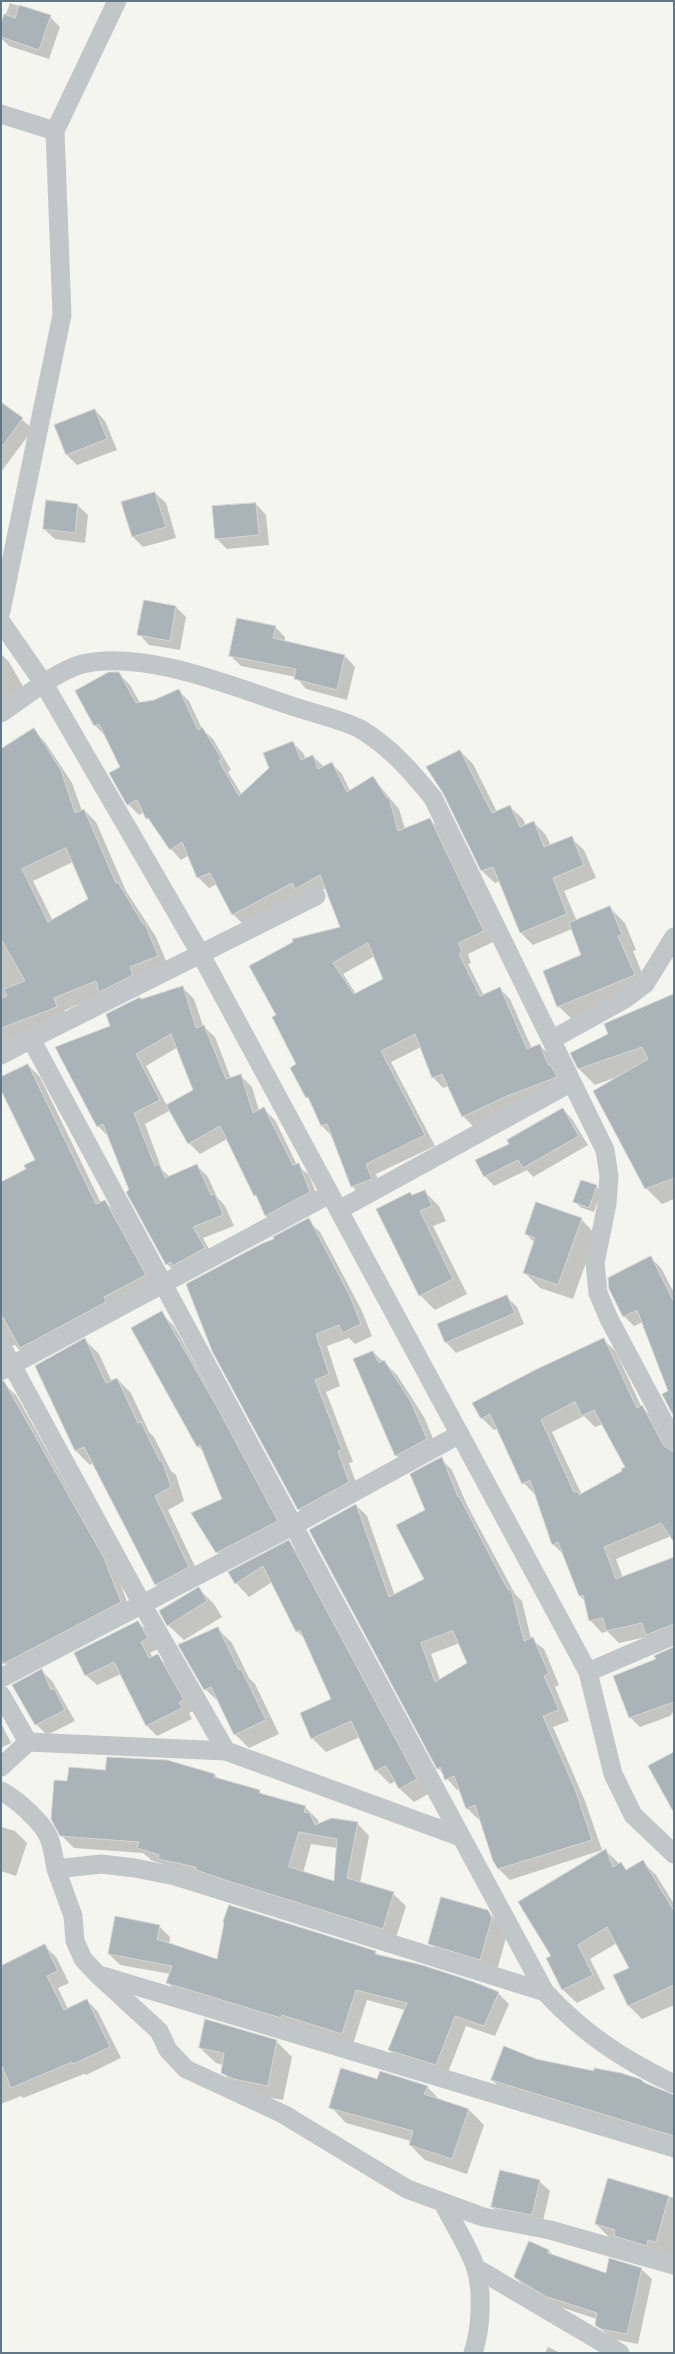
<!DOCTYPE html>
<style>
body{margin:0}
#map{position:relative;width:675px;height:2354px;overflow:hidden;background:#f5f5f0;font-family:"Roboto Condensed",sans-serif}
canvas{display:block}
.frame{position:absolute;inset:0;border:2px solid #627683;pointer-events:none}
</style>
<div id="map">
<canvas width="675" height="2354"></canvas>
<div class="frame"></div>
</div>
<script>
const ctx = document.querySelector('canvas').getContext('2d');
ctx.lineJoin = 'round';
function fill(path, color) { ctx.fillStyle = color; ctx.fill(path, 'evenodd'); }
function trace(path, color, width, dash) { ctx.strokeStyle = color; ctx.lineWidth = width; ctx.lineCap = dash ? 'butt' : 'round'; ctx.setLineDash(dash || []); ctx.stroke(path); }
fill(new Path2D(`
 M10 3 50 17 60 27 49 59 9 46 1 38V27Z
 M1 402 33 429 1 472Z
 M95 410 105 421 117 450 77 465 67 455Z
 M155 493 166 503 176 538 143 547 133 537 123 503Z
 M256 504 266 515 269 545 227 549 216 538Z
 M77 505 88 515 85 543 55 539 44 529Z
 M176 607 186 617 180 650 149 645 139 634Z
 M275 627 285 637V642L345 656 355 667 347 700 306 689 296 677 241 666 231 656Z
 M1 654 9 662 32 702 1 720Z
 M119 674 130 685 140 703 154 701 178 690 189 701 202 729 213 739 231 770 228 772 242 795 270 768 293 743 303 753 306 759 313 756 324 767 331 763 342 774 350 791 373 778 399 809 405 829 430 820 441 830 493 942 468 954 471 963 468 964 484 996 500 989 510 999 532 1049 540 1046 551 1056 567 1088 474 1127 463 1116 448 1086 443 1088 433 1077 421 1047 391 1062 435 1146 376 1174 381 1189 362 1197 352 1186 333 1137 322 1126 312 1102 307 1097 298 1065 277 1016 341 928 326 888 307 898 243 924 233 914 217 884 209 888 198 877 189 855 181 860 171 849 144 812 139 815 128 804 121 768 106 737 95 725 76 691ZM375 956 384 979 356 994 343 974Z
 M33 730 45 742 72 783 82 811 84 810 96 822 126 891 156 937 169 968 65 1010 68 1019 1 1048V890ZM73 862 89 900 53 921 33 881Z
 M460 751 473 764 497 812 510 807 523 819 526 826 534 823 546 835 551 846 571 838 584 850 596 878 564 891 577 921 610 908 625 923 636 950 633 951 649 990 574 1021 558 1006 583 956 572 929 533 945 521 933 500 881 495 883 482 871 444 792Z
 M183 988 194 999 203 1026 215 1037 231 1079 241 1076 252 1087 259 1111 264 1109 275 1120 297 1165 309 1175 320 1203 277 1226 266 1216 227 1139 200 1154 189 1143 171 1110 145 1124 162 1170 170 1177 197 1166 208 1177 217 1197 225 1206 234 1226 203 1238 215 1260 178 1275 167 1264 131 1191 109 1137 98 1126 112 1027 141 1000ZM178 1047 195 1090 167 1106 146 1066Z
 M674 996V1199L662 1204 646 1188 617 1077 595 1085 579 1069 572 1054 610 1034Z
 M28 1065 40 1077 101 1203 105 1201 117 1214 157 1288 29 1361 15 1345 7 1347 1 1357V1184L28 1169 37 1161Z
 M563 1109 572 1119 588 1145 533 1177 527 1170 494 1186 485 1176 511 1144Z
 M596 1186 601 1191 594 1212 580 1207 575 1202Z
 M424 1191 439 1206 446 1221 433 1226 467 1294 435 1310 420 1295 413 1196Z
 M581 1219 596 1235 573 1299 540 1288 524 1272 535 1243 526 1234Z
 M308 1220 320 1232 361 1309 372 1336 355 1344 349 1338 327 1346 340 1386 326 1392 353 1462 349 1463 360 1494 311 1521 299 1509 276 1240Z
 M651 1258 661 1268 674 1293V1414L669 1392 643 1322 634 1326 624 1316Z
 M506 1296 517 1307 524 1324 456 1353 446 1342Z
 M161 1313 174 1326 290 1534 230 1566 217 1552 223 1500 205 1453 198 1446Z
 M85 1340 99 1354 112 1382 117 1379 131 1393 149 1432 154 1437 171 1471 176 1475 184 1501 168 1510 202 1581 170 1598 156 1584 93 1463 90 1465 76 1451 36 1366Z
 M604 1340 616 1352 641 1406 654 1419 674 1453 671 1536 616 1559 623 1578 674 1558V1634L651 1636 619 1643 607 1631 602 1633 590 1620 585 1601 580 1596 565 1556 553 1544 536 1496 524 1483 498 1428 494 1430 482 1418ZM584 1416 595 1427 603 1424 627 1467 624 1472 582 1495 552 1432Z
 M373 1352 397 1375 424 1417 439 1453 410 1468 396 1455Z
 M1 1357 3 1383 16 1395 71 1493 76 1498 116 1572 132 1615 17 1675 5 1663 1 1654Z
 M441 1459 452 1470 467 1505 515 1594 522 1601 531 1639 544 1649 559 1685 555 1687 569 1721 553 1727 585 1801 602 1850 510 1880 499 1869 480 1818 478 1819 467 1808 460 1789 457 1790 438 1768 356 1505 367 1516 395 1596 425 1580 426 1510ZM460 1643 469 1663 440 1680 431 1654Z
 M288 1542 302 1556 430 1793 414 1802 400 1789 396 1781 390 1784 376 1770 360 1737 326 1752 312 1738 333 1700 305 1639 297 1631 272 1582 249 1597 236 1583Z
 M199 1589 214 1604 222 1617 184 1640 168 1625Z
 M138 1622 149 1632 158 1649 150 1653 153 1658 157 1656 168 1666 193 1711 189 1713 192 1719 157 1736 147 1726 121 1674 97 1685 86 1675Z
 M218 1629 232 1643 249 1678 255 1684 279 1734 249 1748 235 1734 220 1703 205 1689Z
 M674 1649V1711L670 1716 640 1727 630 1717 657 1660Z
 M42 1671 52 1681 75 1721 47 1735 36 1724Z
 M1 1723 11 1743 1 1748Z
 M107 1771 215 1775 219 1780 259 1791 263 1795 305 1807 318 1820 319 1825 357 1823 369 1836 360 1883 393 1894 406 1906 395 1941 151 1860 143 1853 74 1848 61 1835 69 1782ZM311 1844 337 1848 335 1883 303 1873Z
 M1 1827 15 1831 27 1843 16 1876 1 1871Z
 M606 1851 627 1871 643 1862 656 1875 674 1904V2005L642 2019 629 2006 631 1969 617 1943 590 1959 605 1989 577 2003 563 1990 548 1959 553 1956Z
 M487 1911 503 1927 507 1934 496 1974 445 1959 430 1943Z
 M159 1926 170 1937 169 1945 218 1961 375 1952 380 1957 498 1993 509 2004 495 2036 466 2026 447 2075 400 2061 389 2050 405 2010 367 2000 353 2044 179 1994 168 1983 171 1974 120 1965 109 1954Z
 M45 1946 56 1957 69 1983 58 1988 68 2009 87 2000 98 2012 121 2058 86 2075 84 2074 23 2098 21 2096 1 2104V1972Z
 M276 2041 292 2057 283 2100 250 2094 237 2088 222 2072 223 2065 216 2063 200 2048Z
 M536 2060 674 2096V2143L502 2090 492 2080Z
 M377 2080 427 2087 441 2101 469 2110 484 2125 467 2174 425 2160 410 2145 411 2141 346 2123 331 2107Z
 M609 2180 674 2198V2258L609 2237 596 2224Z
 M539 2181 550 2191 542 2225 503 2217 492 2207Z
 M530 2243 549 2251 555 2257 607 2274 641 2269 652 2279 638 2344 613 2339 596 2325 597 2319 557 2306 526 2288 515 2277Z
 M548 2347 560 2353H545Z`), '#0003');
const building = new Path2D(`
 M19 5 51 15 39 50 1 37V24L4 14 15 18Z
 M1 402 23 418 1 448Z
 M95 409 107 439 66 455 54 425Z
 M155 492 166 527 132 537 121 502Z
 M46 500 78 504 75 533 43 529Z
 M256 503 259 535 215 539 212 506Z
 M144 600 176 606 170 641 137 635Z
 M237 618 276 626 273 638 345 655 337 690 294 679 296 669 229 656Z
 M109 672H119L136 703 154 700 179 689 198 730 202 727 222 759 219 761 239 796 269 768 263 753 293 741 301 760 313 755 318 769 332 762 347 792 373 776 387 798 389 797 398 831 430 818 484 931 458 943 462 952 459 954 480 996 500 987 527 1049 540 1044 548 1065 550 1064 557 1077 507 1096 462 1117 442 1074 432 1078 415 1034 381 1051 425 1135 366 1164 372 1179 351 1187 327 1124 321 1126 308 1097 306 1098 290 1068 296 1064 272 1017 276 1015 249 966 293 942 292 939 340 927 320 875 295 889 292 883 232 915 210 873 197 878 182 842 170 850 148 818 146 819 137 800 127 805 109 773 120 767 99 724 94 726 75 691ZM368 943 383 979 354 994 333 963Z
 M34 728 61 770 75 813 84 809 116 883 118 882 143 924H145L158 956 130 967 133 975 99 992 96 981 54 998 57 1007 1 1028V998L7 996 4 989 25 981 1 939V749ZM66 848 88 899 48 922 22 869Z
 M460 750 492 813 510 805 520 827 534 821 544 847 572 836 584 865 553 878 567 914 520 933 493 867 481 871 443 793 426 767Z
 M610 906 622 934 618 936 635 975 557 1007 543 971 581 955 569 923Z
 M183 986 196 1028 204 1025 226 1079 241 1074 253 1113 264 1107 293 1165 299 1163 310 1192 265 1216 256 1195 254 1196 220 1126 188 1144 166 1105 193 1090 171 1034 136 1054 160 1100 134 1113 155 1166 159 1164 165 1178 197 1164 211 1195 215 1194 223 1215 193 1227 205 1248 172 1266 171 1262 166 1265 126 1192 129 1190 103 1124 97 1127 55 1047 110 1026 106 1014 140 997 141 999Z
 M674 994V1178L645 1189 593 1091 648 1059 642 1047 578 1069 570 1053 608 1034 604 1024Z
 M28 1064 96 1204 105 1200 146 1275 104 1297 106 1302 20 1348 1 1314V1182L26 1169 24 1165 35 1160 1 1090V1077Z
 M563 1108 579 1136 523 1168 518 1160 484 1177 475 1160 509 1144 507 1140Z
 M581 1180 597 1185 589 1208 573 1202Z
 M425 1190 432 1206 420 1211 453 1279 419 1296 376 1209 410 1192 412 1195Z
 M536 1202 582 1218 558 1285 523 1273 535 1238 525 1234Z
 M309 1218 350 1296 361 1324 342 1333 339 1325 316 1334 329 1374 315 1380 342 1450 338 1451 349 1482 298 1510 212 1351 186 1284 263 1243 274 1239 273 1237Z
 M651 1256 674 1302V1417L662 1394 668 1391 637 1310 623 1317 609 1289 608 1278Z
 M507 1295 515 1313 445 1343 437 1324Z
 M162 1311 216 1405 278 1521 216 1553 191 1513 222 1499 200 1445 197 1447 131 1328Z
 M85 1338 106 1383 117 1378 138 1423 141 1422 160 1461 162 1460 171 1487 155 1496 189 1567 155 1585 84 1447 75 1451 35 1366Z
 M604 1338 637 1408 642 1405 664 1446 674 1452V1542L661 1523 604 1547 616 1579 674 1557V1624L646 1635 642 1623 606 1631 603 1618 589 1621 583 1595 579 1596 558 1542 552 1545 530 1480 522 1484 490 1414 481 1419 472 1403 535 1370ZM575 1402 582 1416 594 1410 625 1467 621 1469 622 1471 579 1495 577 1491 574 1492 541 1420Z
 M373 1351 379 1363 384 1360 411 1402 427 1439 395 1456 353 1359Z
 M4 1381 104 1558 121 1602 3 1664 1 1659V1382Z
 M442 1457 458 1497 459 1496 508 1590 511 1589 524 1641 533 1637 549 1674 544 1676 559 1710 543 1716 575 1789 592 1840 498 1869 493 1861 475 1805 466 1809 454 1776 445 1780 440 1767 437 1769 309 1530 356 1504 389 1597 424 1579 396 1525 425 1510 410 1474ZM453 1631 467 1663 435 1682 421 1643Z
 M289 1540 417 1779 399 1789 386 1766 375 1771 351 1721 311 1739 300 1713 331 1699 300 1630 296 1632 263 1566 235 1584 228 1572Z
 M199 1587 207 1601 167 1626 159 1611Z
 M138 1621 148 1638 141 1642 149 1658 158 1654 184 1700 179 1702 182 1708 146 1726 114 1662 85 1676 74 1653Z
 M218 1627 239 1670 241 1669 266 1720 234 1735 211 1687 204 1690 178 1645Z
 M674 1647V1702L629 1718 613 1676 656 1659 654 1656Z
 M42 1669 51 1690 54 1688 65 1710 35 1725 12 1685Z
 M674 1752V1813L648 1766Z
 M107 1757 167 1760 215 1774 214 1777 260 1790 259 1793 306 1806 304 1812 310 1813 315 1825 332 1818 358 1822 347 1878 394 1892 383 1929 228 1881 196 1870V1867L158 1859 159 1855 137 1848 139 1842 60 1836 51 1819 54 1780 67 1781 69 1767 105 1770ZM299 1832 337 1839 334 1881 289 1867Z
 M606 1849 613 1867 621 1862 626 1870 643 1860 674 1911V1985L628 2006 613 1975 629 1968 607 1927 578 1945 593 1975 562 1990 546 1958 551 1956 518 1902Z
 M441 1897 488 1910 492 1918 480 1960 428 1944Z
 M229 1905 376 1951 375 1954 422 1965 474 1982 499 1992 484 2026 455 2016 436 2065 388 2050 407 2003 356 1990 342 2034 282 2015 281 2018 166 1983 172 1966 108 1954 115 1916 160 1925 157 1939 217 1959 224 1923 223 1922Z
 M45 1944 58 1971 47 1976 64 2010 87 1999 110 2047 73 2064 72 2062 11 2088 1 2064V1966Z
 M205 2019 277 2040 268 2086 234 2079 221 2073 224 2053 199 2048Z
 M504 2046 536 2059 594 2071V2068L621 2073 640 2079 645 2083 674 2095V2136L491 2080Z
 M341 2068 377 2079 380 2071 428 2086 424 2094 469 2109 452 2159 409 2145 413 2131 329 2108Z
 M500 2170 540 2180 532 2215 491 2207Z
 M608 2178 669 2196 656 2242 648 2240 647 2246 614 2236 615 2230 595 2224Z
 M529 2241 549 2250 548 2253 606 2273 609 2258 642 2268 627 2334 601 2329 595 2325 597 2313 545 2296 514 2277Z`);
fill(building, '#aab3b7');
trace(building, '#d6d6d3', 1);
trace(new Path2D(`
 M1 114 55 131
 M1 611 62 315 55 131 117 1
 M1 622 44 684 200 953 588 1672 613 1774 633 1815 674 1854
 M1 713C23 698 57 671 82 664 146 649 236 688 298 708 316 714 347 721 362 730 391 748 412 772 433 798L605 1150 609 1176 607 1204 595 1263 598 1293 609 1319 674 1441
 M551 1040 625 999 645 984 674 937
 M1 1055 31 1039
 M339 1210 572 1082
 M1 1345 142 1604 226 1751 28 1742 1 1767
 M1 1371 330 1194
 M588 1672 674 1635
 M1 1678 294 1525 460 1434
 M1 1695 28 1742
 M226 1751 461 1837
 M1 1791C16 1799 43 1822 49 1838 53 1848 54 1859 56 1869L101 1864 135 1868 175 1876 545 1992 31 1039 316 896
 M56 1869 73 1916 75 1941 83 1959 97 1974 159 2031 168 2050 186 2069 283 2114 407 2189 483 2217 550 2230 674 2265
 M103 1976 674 2148
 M545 1992C584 2034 622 2059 674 2084
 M443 2203C452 2221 471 2251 476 2269 483 2293 481 2329 473 2353
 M476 2268 620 2353`), '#c1c6c8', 19);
</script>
